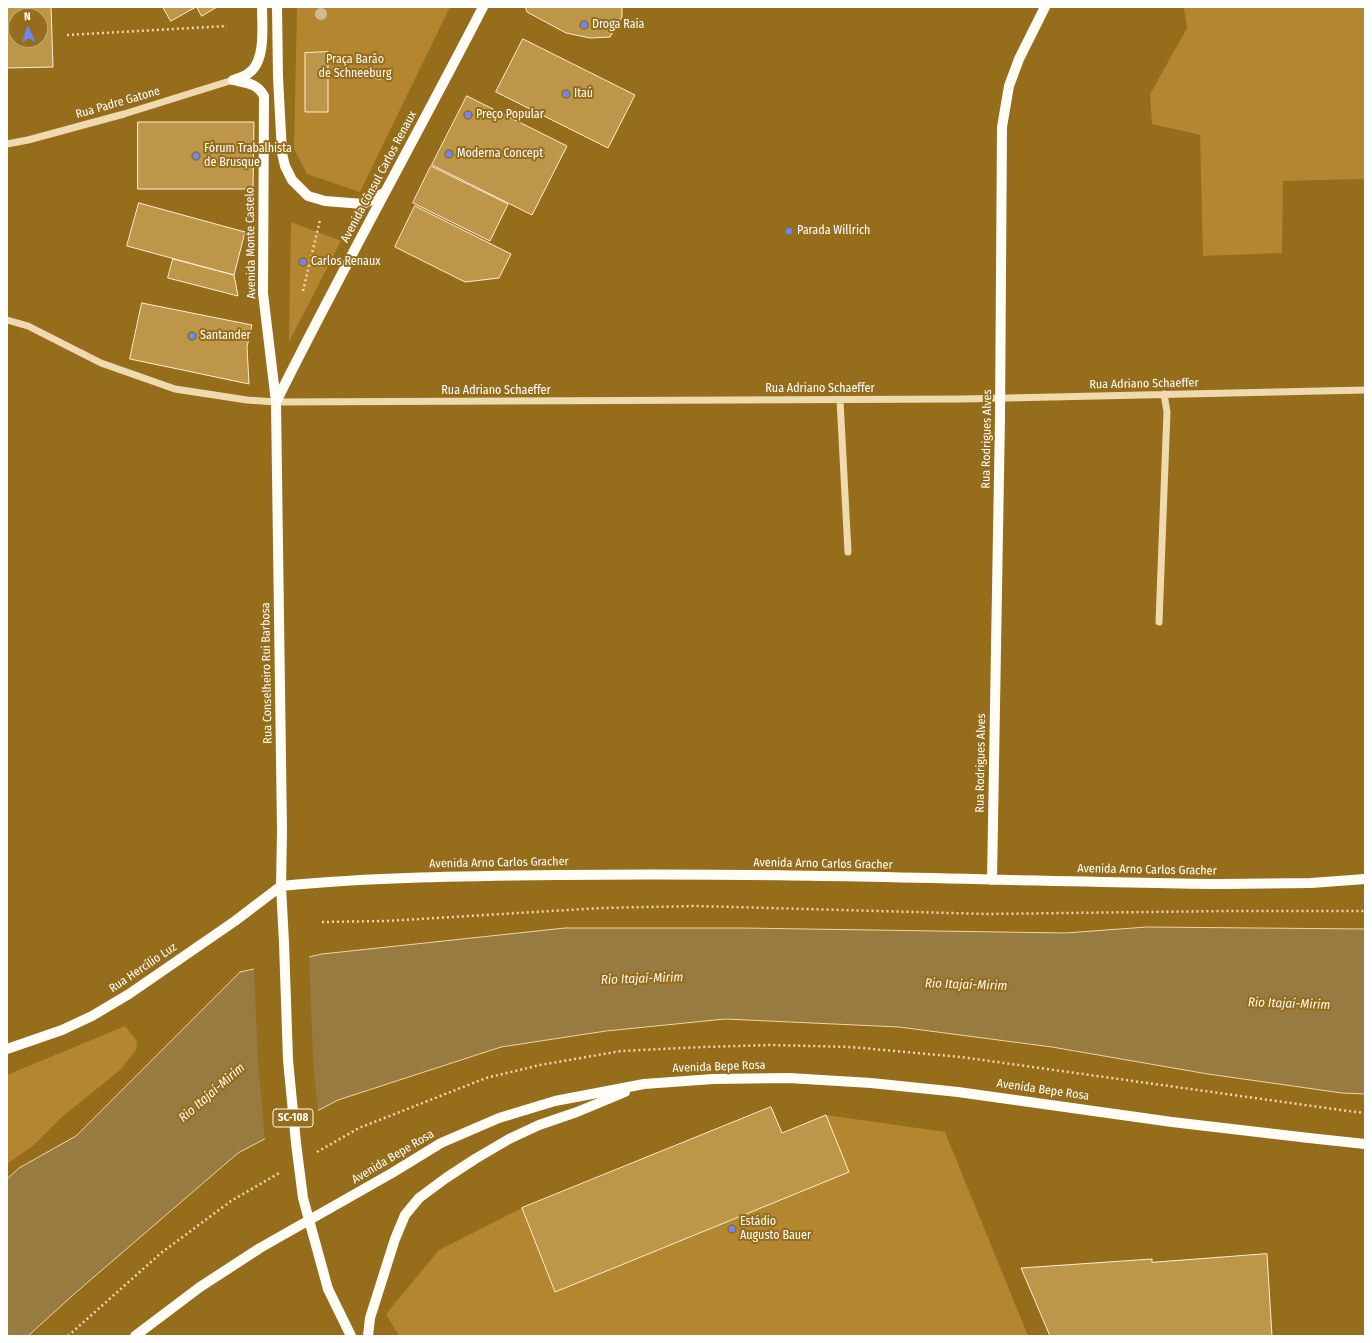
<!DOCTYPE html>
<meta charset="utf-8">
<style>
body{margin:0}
#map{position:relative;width:1372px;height:1343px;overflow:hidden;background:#956d1b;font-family:"Fira Sans Condensed",sans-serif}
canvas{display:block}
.frame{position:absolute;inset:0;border:8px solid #fff;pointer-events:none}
.north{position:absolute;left:8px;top:8px;width:40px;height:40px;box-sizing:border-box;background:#956d1b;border:1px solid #bfa776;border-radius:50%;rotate:357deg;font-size:11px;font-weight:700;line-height:16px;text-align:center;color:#fff}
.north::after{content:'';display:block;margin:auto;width:14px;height:18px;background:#6c86ff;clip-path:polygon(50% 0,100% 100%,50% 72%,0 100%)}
</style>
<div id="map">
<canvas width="1372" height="1343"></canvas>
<div class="frame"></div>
<div class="north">N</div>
</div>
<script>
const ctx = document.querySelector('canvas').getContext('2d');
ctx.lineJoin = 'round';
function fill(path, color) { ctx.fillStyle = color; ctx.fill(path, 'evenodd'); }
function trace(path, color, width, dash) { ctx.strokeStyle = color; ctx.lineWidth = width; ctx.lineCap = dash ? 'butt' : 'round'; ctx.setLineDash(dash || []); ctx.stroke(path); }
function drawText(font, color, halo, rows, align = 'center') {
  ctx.font = font + ' "Fira Sans Condensed",sans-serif'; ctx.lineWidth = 4; ctx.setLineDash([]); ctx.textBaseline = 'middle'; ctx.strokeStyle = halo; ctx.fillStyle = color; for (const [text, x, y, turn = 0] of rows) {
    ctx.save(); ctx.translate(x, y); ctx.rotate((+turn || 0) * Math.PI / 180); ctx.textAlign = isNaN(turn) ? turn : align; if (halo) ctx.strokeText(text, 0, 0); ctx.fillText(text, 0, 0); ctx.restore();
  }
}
fill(new Path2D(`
 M297 7H450L360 192 307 174 294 149Z
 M1185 7H1365V179L1283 181 1282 253 1203 256 1200 135 1152 124 1150 94 1187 28 1184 9Z
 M291 222 341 241 289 342Z
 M125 1026 137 1041 136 1050 120 1070 62 1117 34 1145 7 1164V1075Z
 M771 1107 782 1133 826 1115 945 1132 1028 1336H399L386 1314 439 1250 522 1208Z`), '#b3862f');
const water = new Path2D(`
 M1147 927 1365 929V1094L1342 1093 1208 1074 1052 1047 899 1027 725 1019 606 1031 501 1047 338 1100 238 1153 73 1295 28 1336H7V1179L19 1168 76 1136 240 972 322 954 565 928H743L1065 933Z`);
fill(water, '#987b41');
trace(water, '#f1d5a1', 1);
fill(new Path2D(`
 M309 955 313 1059 318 1113 265 1141 258 1062 254 967Z`), '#956d1b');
const building = new Path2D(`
 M7 7H51L53 67 7 68ZM16 16H40V40H16Z
 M163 7H196L171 21Z
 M197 7H217L202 16Z
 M526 7H622V17L610 37 590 38 566 33 527 12Z
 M523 39 635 95 608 148 496 92Z
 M328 52V112H305V53Z
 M467 96 567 146 532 215 432 165Z
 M138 122H254L253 189H138Z
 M431 166 508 204 490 241 413 203Z
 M139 203 245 232 234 275 127 246Z
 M415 206 511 254 499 278 465 282 395 247Z
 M173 259 234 275 238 296 168 278Z
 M142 303 252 325 247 347 249 384 130 359Z
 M771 1107 782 1133 826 1115 849 1172 555 1292 522 1208Z
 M1267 1254 1272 1336H1050L1021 1268 1152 1259V1262Z`);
fill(building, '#be9649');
trace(building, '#fbeed4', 1);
trace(new Path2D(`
 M67 35 227 26
 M303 291 320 220
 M322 922 386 921 601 908 697 906 987 914 1227 911H1365
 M317 1152 359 1128 486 1078 540 1065 621 1051 703 1047 772 1045 851 1047 961 1057 1348 1111 1365 1113
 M68 1336 161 1253 231 1201 281 1172`), '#efd9ae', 2.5, [2, 3]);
trace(new Path2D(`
 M7 144 28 140 124 114 233 80
 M7 320 28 326 101 363 175 389 247 400 276 402 963 399 1365 390
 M840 400 848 552
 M1159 622 1167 412 1164 394`), '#efd9ae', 7);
trace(new Path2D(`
 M277 7 278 77 282 153 285 166 292 180 308 196 325 201 363 204 384 193
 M233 80C246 83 257 83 264 96L263 293 276 402 282 831 281 886 284 943
 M233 80C239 78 246 76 250 72 266 60 262 25 262 7
 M276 402C342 269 415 139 483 7
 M992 880 1000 417 1002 127 1009 86 1019 59 1045 7
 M281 886C373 877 466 876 559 875 780 872 1001 881 1222 884L1311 883 1365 879
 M7 1049 62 1030 92 1016 129 994 235 921 281 886
 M328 1289 351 1336
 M135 1336 200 1287 260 1248 392 1173 441 1143 499 1118 555 1101 644 1084 713 1079 789 1078 871 1083 958 1092 1172 1122 1309 1138 1365 1144
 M368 1336 370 1318 395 1239 405 1215 419 1198 446 1178 475 1159 509 1139 539 1125 577 1112 625 1092`), '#fffdf6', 10);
trace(new Path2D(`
 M284 943 288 1060 296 1143 303 1198 328 1289`), '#fffdf6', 10);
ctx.fillStyle = '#cfbb91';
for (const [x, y] of [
 [321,14],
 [379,74]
]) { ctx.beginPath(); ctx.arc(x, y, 6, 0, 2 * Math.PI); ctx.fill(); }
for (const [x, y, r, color] of [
 [584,25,4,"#6c86ff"],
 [566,94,4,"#6c86ff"],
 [468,115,4,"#6c86ff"],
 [449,154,4,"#6c86ff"],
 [196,156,4,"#6c86ff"],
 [789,231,4,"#6c86ff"],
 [303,262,4,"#6c86ff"],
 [192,336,4,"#6c86ff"],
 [732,1229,4,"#6c86ff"]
]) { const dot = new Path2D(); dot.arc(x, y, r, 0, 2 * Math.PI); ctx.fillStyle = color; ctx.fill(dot); trace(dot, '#956d1b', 1.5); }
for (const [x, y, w] of [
 [293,1118,40]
]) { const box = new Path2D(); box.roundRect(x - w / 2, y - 9, w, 18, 3); ctx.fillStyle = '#956d1b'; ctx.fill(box); trace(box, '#fff', 1); }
drawText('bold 11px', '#fff', null, [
 ["SC-108",293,1118]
]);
drawText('12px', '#fff', '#956d1b', [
 ["Droga Raia",592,25],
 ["Itaú",574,94],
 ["Preço Popular",476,115],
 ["Fórum Trabalhista",204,149],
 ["de Brusque",204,163],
 ["Moderna Concept",457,154],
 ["Parada Willrich",797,231],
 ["Carlos Renaux",311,262],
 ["Santander",200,336],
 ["Estádio",740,1222],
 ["Augusto Bauer",740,1236]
], 'left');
drawText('12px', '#fefaf2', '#956d1b', [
 ["Praça Barão",355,60],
 ["de Schneeburg",355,74]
]);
drawText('12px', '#fff', '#956d1b', [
 ["Rua Padre Gatone",118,103,-16],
 ["Avenida Cônsul Carlos Renaux",379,177,-62],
 ["Avenida Monte Castelo",251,243,-91],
 ["Rua Adriano Schaeffer",1144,384,-1],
 ["Rua Adriano Schaeffer",820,389],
 ["Rua Adriano Schaeffer",496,391],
 ["Rua Rodrigues Alves",987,439,-89],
 ["Rua Conselheiro Rui Barbosa",267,673,-91],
 ["Rua Rodrigues Alves",981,763,-89],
 ["Avenida Arno Carlos Gracher",499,863,-1],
 ["Avenida Arno Carlos Gracher",823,864,1],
 ["Avenida Arno Carlos Gracher",1147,870,1],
 ["Rua Hercílio Luz",143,968,-34],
 ["Avenida Bepe Rosa",719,1067,-2],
 ["Avenida Bepe Rosa",1043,1090,8],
 ["Avenida Bepe Rosa",393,1157,-31]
]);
drawText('italic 13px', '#fefaf5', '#956d1b', [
 ["Rio Itajaí-Mirim",642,979,-2],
 ["Rio Itajaí-Mirim",966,985,2],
 ["Rio Itajaí-Mirim",1289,1004,2],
 ["Rio Itajaí-Mirim",212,1093,-41]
]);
</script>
